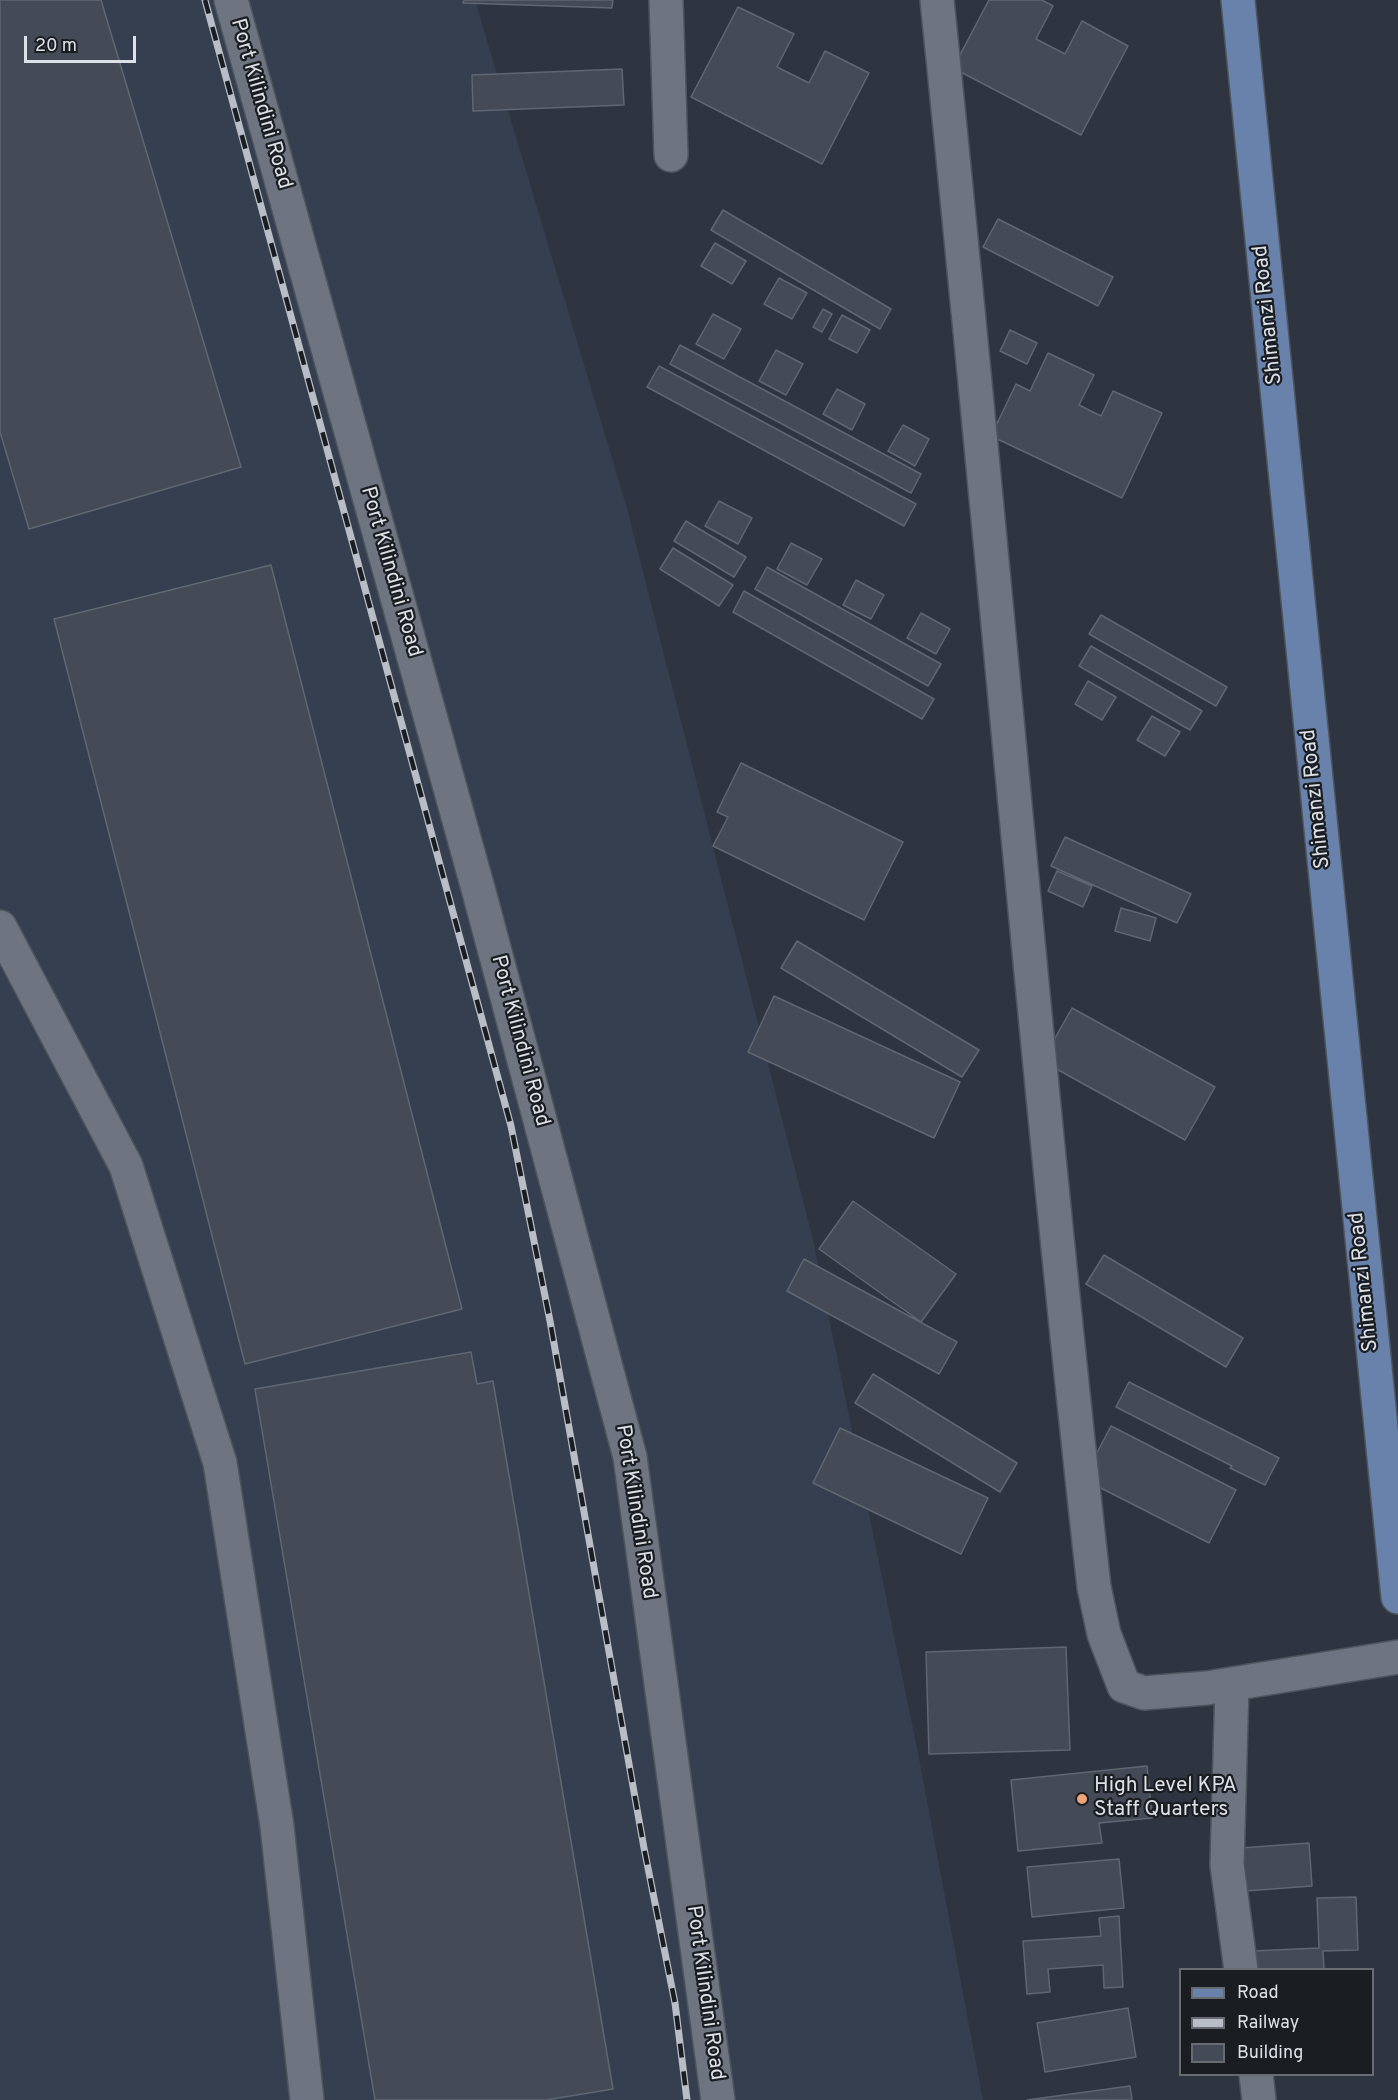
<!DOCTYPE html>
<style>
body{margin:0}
#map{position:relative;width:1398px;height:2100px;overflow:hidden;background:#2f3540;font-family:Overpass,sans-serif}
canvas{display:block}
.legend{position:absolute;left:1179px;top:1968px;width:195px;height:108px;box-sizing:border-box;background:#1a1d21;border:2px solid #686b71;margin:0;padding:8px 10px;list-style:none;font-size:18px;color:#dde1e8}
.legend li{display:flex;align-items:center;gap:12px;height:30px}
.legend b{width:30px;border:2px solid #686b71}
.scale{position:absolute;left:24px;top:36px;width:112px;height:27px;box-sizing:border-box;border:3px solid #dde1e8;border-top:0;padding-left:8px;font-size:18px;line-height:21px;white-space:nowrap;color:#dde1e8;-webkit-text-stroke:4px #1a1d21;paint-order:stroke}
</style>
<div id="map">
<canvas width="1398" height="2100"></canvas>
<ul class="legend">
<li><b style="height:8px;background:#6882ac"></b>Road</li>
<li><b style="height:8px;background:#b9bdc5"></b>Railway</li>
<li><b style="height:16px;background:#444b56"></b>Building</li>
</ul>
<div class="scale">20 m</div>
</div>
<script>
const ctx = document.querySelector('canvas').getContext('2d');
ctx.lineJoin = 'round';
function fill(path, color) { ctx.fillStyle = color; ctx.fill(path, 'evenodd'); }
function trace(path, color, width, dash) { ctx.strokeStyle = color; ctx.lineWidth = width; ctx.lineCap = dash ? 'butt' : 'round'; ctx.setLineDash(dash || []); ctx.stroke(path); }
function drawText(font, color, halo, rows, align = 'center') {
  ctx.font = font + ' Overpass,sans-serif'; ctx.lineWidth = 4.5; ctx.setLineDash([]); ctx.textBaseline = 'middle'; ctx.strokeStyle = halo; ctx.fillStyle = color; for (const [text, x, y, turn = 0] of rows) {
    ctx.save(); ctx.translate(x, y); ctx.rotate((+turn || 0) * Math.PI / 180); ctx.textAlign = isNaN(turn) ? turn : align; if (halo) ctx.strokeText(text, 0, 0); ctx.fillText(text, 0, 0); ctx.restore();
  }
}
fill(new Path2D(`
 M0 0H475L626 505 813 1240 919 1758 983 2100H0Z`), '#353f4f');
const building = new Path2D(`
 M0 0H101L241 467 29 529 0 432Z
 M464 0H613L612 8 463 3Z
 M989 0H1042L1053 6 1036 39 1065 54 1082 21 1128 46 1081 135 953 68Z
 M738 7 794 34 777 67 809 83 825 51 869 73 822 164 691 97Z
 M622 69 624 105 473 111 472 75Z
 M723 210 891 309 880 329 711 230Z
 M998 219 1113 277 1098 306 983 247Z
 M715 243 746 261 732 284 701 266Z
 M779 278 807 293 792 319 764 304Z
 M823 309 832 314 822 332 813 327Z
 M713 314 741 329 724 359 696 344Z
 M842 315 870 330 857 353 829 339Z
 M1010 330 1037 343 1027 364 1000 351Z
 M680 345 921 474 911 493 670 364Z
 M776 350 803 364 786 395 759 381Z
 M1048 353 1094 375 1079 405 1101 416 1113 391 1162 413 1122 498 991 436 1016 384 1030 391Z
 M659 366 916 504 904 526 647 387Z
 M837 389 865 404 852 430 823 414Z
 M903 425 929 439 915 466 888 451Z
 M719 501 752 518 738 544 705 526Z
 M686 521 746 557 734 577 674 541Z
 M791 543 822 559 807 585 777 569Z
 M673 548 733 585 719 606 660 569Z
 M271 565 462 1309 245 1364 54 619Z
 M767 567 941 664 928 686 755 589Z
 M856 580 884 595 871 619 843 605Z
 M744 591 934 699 922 719 733 612Z
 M921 613 950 629 936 654 907 638Z
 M1101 615 1227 687 1216 706 1089 634Z
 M1091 646 1202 711 1190 730 1079 666Z
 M1088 681 1116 697 1102 720 1075 704Z
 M1152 716 1180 732 1165 756 1137 740Z
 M741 763 903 842 864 920 713 846 728 817 717 812Z
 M1065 837 1191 894 1177 923 1051 866Z
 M1057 871 1092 886 1083 907 1048 891Z
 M1121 908 1156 918 1150 941 1115 931Z
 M797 941 979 1050 962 1077 781 968Z
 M774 996 960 1082 934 1138 748 1052Z
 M1072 1008 1215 1087 1185 1140 1042 1061Z
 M853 1201 956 1274 921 1322 819 1249Z
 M1104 1255 1243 1338 1226 1367 1086 1284Z
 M804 1259 957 1342 939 1374 787 1291Z
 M471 1352 477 1384 493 1381 613 2089 546 2100H375L255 1389Z
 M873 1374 1017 1463 1000 1492 855 1403Z
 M1129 1382 1279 1458 1265 1485 1230 1468 1232 1466 1116 1407Z
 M1111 1426 1236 1490 1209 1543 1083 1479Z
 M840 1428 988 1498 961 1554 813 1483Z
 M1066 1647 1070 1750 929 1754 926 1652Z
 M1147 1766 1152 1818 1099 1823 1102 1843 1018 1851 1011 1780Z
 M1309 1843 1312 1886 1245 1891 1241 1848Z
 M1119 1859 1124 1908 1032 1917 1027 1867Z
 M1356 1897 1358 1950 1323 1951 1324 1970H1254L1253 1951 1319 1948 1317 1898Z
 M1119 1916 1123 1987 1104 1988 1103 1965 1048 1969 1050 1992 1027 1994 1023 1941 1101 1936 1099 1918Z
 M1128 2008 1136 2057 1045 2072 1037 2023Z
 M1130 2086 1132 2100H1027Z`);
fill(building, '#444b56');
trace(building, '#5f6772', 1.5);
const minor = new Path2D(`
 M231 0 479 892 630 1457 718 2100
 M666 0 671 155
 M937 0C992 529 1035 1059 1094 1587L1104 1634 1124 1686 1144 1693 1207 1688 1398 1657
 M0 927 126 1166 220 1463 277 1826 307 2100
 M1232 1684 1227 1865 1241 1970
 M1256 2074 1259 2100`);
const major = new Path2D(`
 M1238 0 1398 1597`);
trace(minor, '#4e545c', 36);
trace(major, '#4e545c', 36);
trace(minor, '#6e7581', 33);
trace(major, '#6882ac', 33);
const rail = new Path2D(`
 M205 0 511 1126 550 1321 644 1848 675 2003 687 2100`);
trace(rail, '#b9bdc5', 7);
trace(rail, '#1a1d21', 4.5, [14]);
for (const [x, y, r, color] of [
 [1082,1799,6,"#efa378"]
]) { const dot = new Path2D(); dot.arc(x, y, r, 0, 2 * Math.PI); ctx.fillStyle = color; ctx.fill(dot); trace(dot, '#1a1d21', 2); }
drawText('21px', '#dde1e8', '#1a1d21', [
 ["Port Kilindini Road",260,104,74],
 ["Shimanzi Road",1269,315,-96],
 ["Port Kilindini Road",390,572,74],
 ["Shimanzi Road",1317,799,-96],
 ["Port Kilindini Road",519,1041,75],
 ["Shimanzi Road",1365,1282,-96],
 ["Port Kilindini Road",635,1512,81],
 ["Port Kilindini Road",704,1993,82]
]);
drawText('21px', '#dde1e8', '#1a1d21', [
 ["High Level KPA",1094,1787],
 ["Staff Quarters",1094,1811]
], 'left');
</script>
